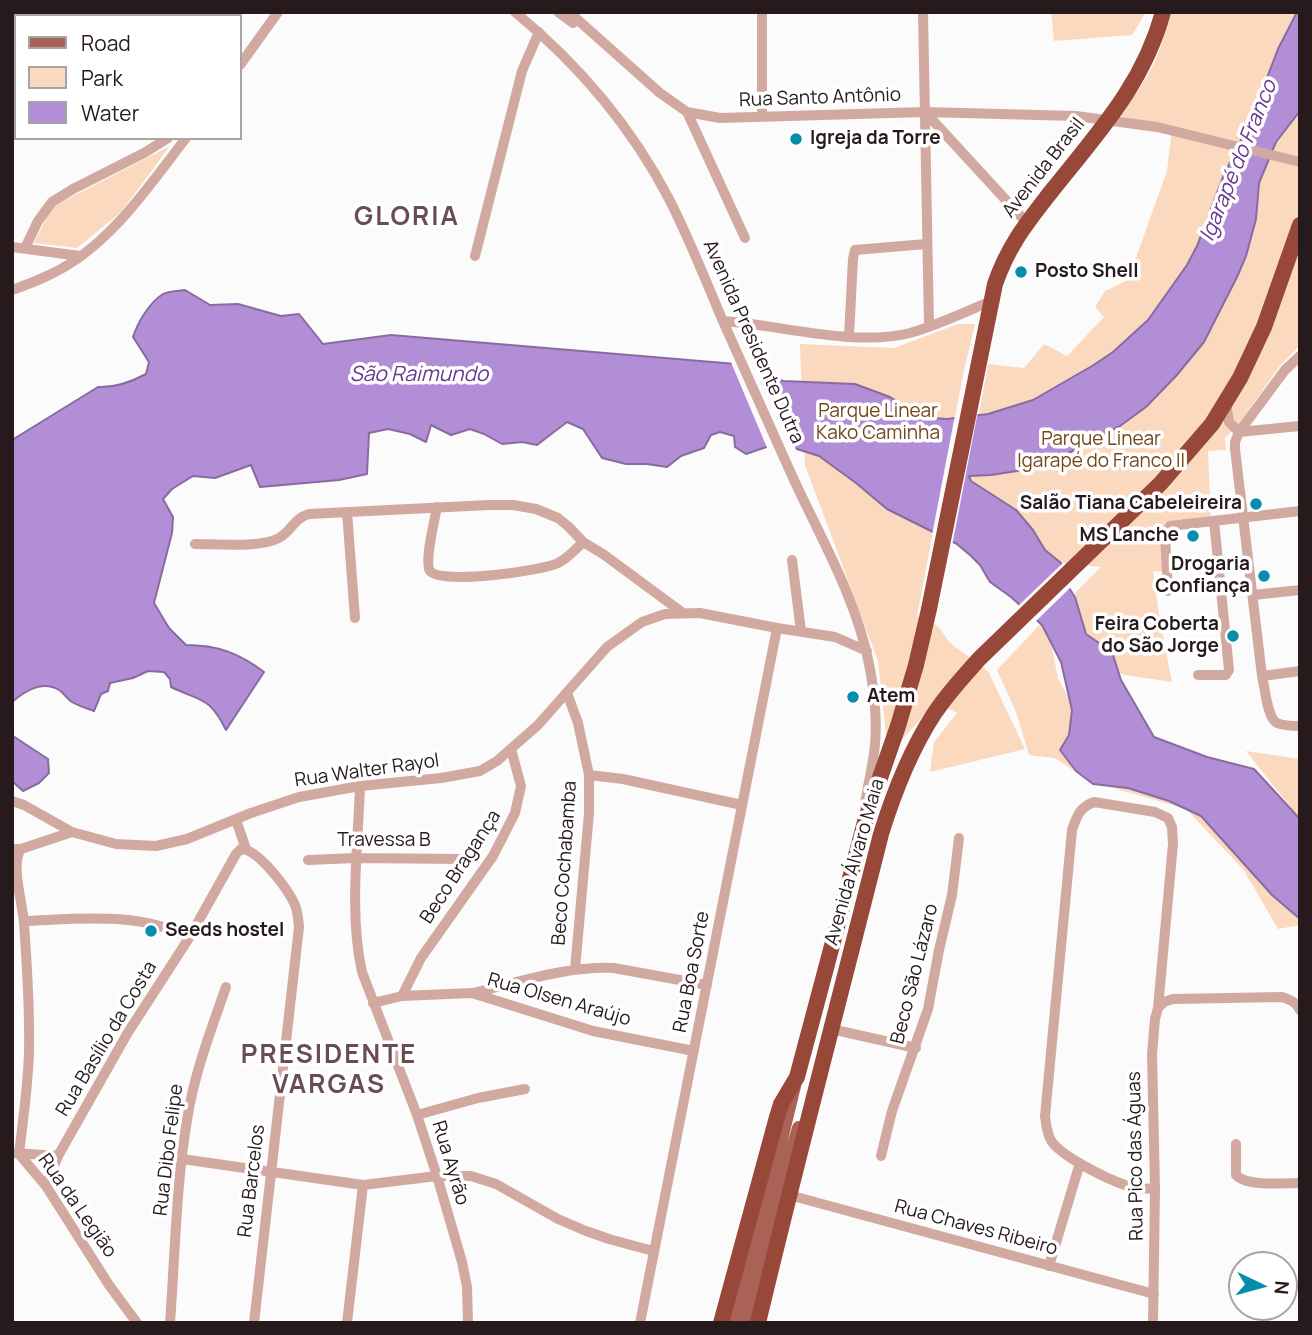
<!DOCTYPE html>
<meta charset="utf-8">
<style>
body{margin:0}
#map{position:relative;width:1312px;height:1335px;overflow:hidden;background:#fbfbfb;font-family:Manrope,sans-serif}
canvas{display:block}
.frame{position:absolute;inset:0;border:14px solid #261a1d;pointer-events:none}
.legend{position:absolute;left:14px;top:14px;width:228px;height:126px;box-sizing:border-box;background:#fff;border:2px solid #a8a3a5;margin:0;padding:9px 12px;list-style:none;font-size:21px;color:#261a1d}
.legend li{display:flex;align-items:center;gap:14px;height:35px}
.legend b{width:35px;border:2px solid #a8a3a5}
.north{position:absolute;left:1228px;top:1251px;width:70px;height:70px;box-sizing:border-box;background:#fff;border:2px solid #a8a3a5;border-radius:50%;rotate:95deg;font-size:19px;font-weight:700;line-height:28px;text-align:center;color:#261a1d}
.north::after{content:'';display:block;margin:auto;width:24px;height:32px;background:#078dac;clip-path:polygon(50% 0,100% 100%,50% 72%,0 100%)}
</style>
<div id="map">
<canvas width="1312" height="1335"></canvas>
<div class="frame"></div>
<ul class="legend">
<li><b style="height:9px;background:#a96255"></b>Road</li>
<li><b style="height:19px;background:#fad9bf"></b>Park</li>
<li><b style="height:19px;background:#b28ed7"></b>Water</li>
</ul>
<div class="north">N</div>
</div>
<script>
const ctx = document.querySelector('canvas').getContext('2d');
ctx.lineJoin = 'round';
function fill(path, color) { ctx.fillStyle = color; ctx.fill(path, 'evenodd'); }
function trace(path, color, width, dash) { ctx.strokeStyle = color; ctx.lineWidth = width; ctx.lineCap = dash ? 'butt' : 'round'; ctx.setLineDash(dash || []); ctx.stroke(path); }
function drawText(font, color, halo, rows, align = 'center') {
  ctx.font = font + ' Manrope,sans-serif'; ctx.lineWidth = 7; ctx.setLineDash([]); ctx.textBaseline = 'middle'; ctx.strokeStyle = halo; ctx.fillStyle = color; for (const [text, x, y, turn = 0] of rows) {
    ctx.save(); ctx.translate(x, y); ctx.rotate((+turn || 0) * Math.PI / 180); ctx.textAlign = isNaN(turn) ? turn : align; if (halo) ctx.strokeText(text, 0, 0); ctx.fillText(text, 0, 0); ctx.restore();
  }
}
fill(new Path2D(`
 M1051 12H1146L1132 35 1054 41Z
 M1169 12H1300V345L1279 367 1238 425 1225 438 1226 450 1208 451 1211 525 1166 531 1168 572 1153 571 1160 621 1172 682 1125 675 1097 665 1089 646 1075 593 1101 567 1061 563 1045 550 1033 530 1016 510 971 480 968 476 988 364 1024 368 1044 344 1067 356 1104 317 1095 307 1105 291 1128 280 1167 171 1172 127 1118 116C1132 99 1146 81 1155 61 1162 45 1165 29 1169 12Z
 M170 146 121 212 77 248 34 243 52 207Z
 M958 324H975L964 370 917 616 938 626 950 643 988 671 1025 749 930 772 934 742 957 713 936 702 899 743 886 734 878 661 805 465 800 344 894 348Z
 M1046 618 1058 678 1093 745 1146 767 1300 895V925L1278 929 1243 869 1186 809 1089 781 1055 758 1029 755 1016 712 997 670Z
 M1246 751 1300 759V819Z`), '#fad9bf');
const water = new Path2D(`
 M1297 12H1300V111L1276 142 1259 183 1256 219 1246 256 1237 277 1204 342 1176 376 1146 407 1120 426 1055 460 1017 471 991 475 969 476 971 481 1016 510 1033 530 1045 550 1061 563 1067 585 1075 597 1086 634 1112 652 1121 680 1154 737 1207 757 1254 769 1299 818 1300 919 1272 895 1201 816 1169 801 1128 788 1093 784 1076 771 1060 750 1069 735 1072 710 1061 662 1042 625 1011 597 990 582 980 565 971 556 957 544 887 509 856 483 819 456 778 443 746 454 735 447 734 436 720 432 711 435 704 448 681 456 667 467 647 464H626L602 458 583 429 567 422 537 445 522 442 502 444 484 434 470 429 451 435 431 425 426 442 410 434 388 429 369 433 367 474 339 480 260 487 251 465 215 478 193 476 172 489 163 499 173 517 172 533 154 603 169 628 186 645C217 645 239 653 264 672L226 730C209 696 202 702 171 687L170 679 164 672 148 671 133 678 110 683 108 691 101 694 94 711C87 708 78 706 72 702 67 699 64 693 59 690 42 680 25 691 12 702V440L98 387C115 388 131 382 146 374L149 362 133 337C138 322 149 303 163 294 168 291 178 291 185 290L210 305 238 304 281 316 299 314 323 344 391 335 748 365 783 381 855 384 890 397 913 411 933 418 947 419 988 414 1033 400 1092 366 1113 352 1148 320 1187 265 1197 246 1223 177 1252 117 1278 49Z
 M12 722 13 736 48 759 49 773 39 783 23 791 12 781Z`);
fill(water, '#b28ed7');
trace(water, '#886b9f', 2);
fill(new Path2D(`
 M730 360 748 362 760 367 797 452 778 447 768 450Z
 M978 411 952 546 932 535 955 415Z
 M1064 562 1072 586 1034 623 1017 607Z`), '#fbfbfb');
trace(new Path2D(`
 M515 12C578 64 631 126 669 199 689 238 705 279 722 319 744 369 767 419 789 469 818 534 857 597 870 669 875 697 878 725 874 753 872 770 867 788 865 805
 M558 12 573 23
 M569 12 660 93 687 112 720 118 925 112 1076 116 1157 127 1300 162
 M923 12 929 326
 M47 16 48 12
 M168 16 170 12
 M240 65 278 12
 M687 112 745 238
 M925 112 1027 223
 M762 116V12
 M12 129 16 111
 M12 247 80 256
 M25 248 38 221 52 202 73 189 144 153 168 138
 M475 256 522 71 539 32
 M12 290C26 285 40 280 53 273 109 246 148 187 186 138
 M723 321C781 325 854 347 910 333 938 325 965 312 991 301
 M849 336 853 259 855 250 926 244
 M1226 403 1229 422 1239 432 1235 442V449L1262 676C1265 687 1267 718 1277 723 1284 726 1293 726 1300 726
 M1239 432 1285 370 1300 356
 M1239 432 1300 426
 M437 507C435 519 424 562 430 571 441 585 541 571 558 563 568 558 575 550 583 542
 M347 512 355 618
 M195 544C217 544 261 548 279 538 292 531 294 518 309 514L489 505H513L536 509 558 518 569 527 583 542 603 554 683 613
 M792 560 801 631
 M1168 591 1165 535 1170 526 1300 511
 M1253 595 1300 590
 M1198 675H1226L1229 670 1214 521
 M1262 676 1300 671
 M567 693 578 723 589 775V813L575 969
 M589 775 623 779 742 805
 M360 786C358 846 349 914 362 972L417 1115 437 1176 462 1262 467 1287 468 1323
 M12 801 24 805 72 832 116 844 156 846 187 839 251 813 299 797 360 786 441 778 480 771 497 761 538 725 607 647 642 622 665 614 700 613 777 628 835 637 867 651
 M236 820 246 849
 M15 849H21L72 832
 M21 849C10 864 23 904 24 923 27 965 30 1009 29 1052 28 1086 23 1120 19 1154L46 1186 109 1285 137 1323
 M308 860 356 858 461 859
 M24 921C78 919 140 911 189 938
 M473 993C520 982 566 966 614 968L707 985
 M402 996 421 958 493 856 515 813 521 786 511 749
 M373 1003 402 996 472 993 593 1031 694 1051
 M831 1029 916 1048
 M417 1115 478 1098 525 1089
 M1236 1144V1175C1247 1187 1283 1183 1300 1183
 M15 1153 58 1156
 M881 1156 892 1111 928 1009 939 950 952 895 959 838
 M182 1159 363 1185 437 1176H471L496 1184 558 1219 586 1231 609 1239 653 1251
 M46 1186 58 1156 127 1034 189 938 236 854 241 849C258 849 288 889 295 905 298 912 298 919 299 927L254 1323
 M1155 1189C1146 1188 1137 1189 1128 1186 1109 1180 1064 1158 1052 1142 1047 1135 1046 1124 1045 1116L1072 830C1077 816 1079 808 1094 802L1155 812 1168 818 1172 827 1173 844 1158 1008
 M789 1195 1154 1294
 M1049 1266 1080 1163
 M170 1323C175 1255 176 1187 187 1120 194 1074 211 1030 226 987
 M347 1323 363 1185
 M640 1323 777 628
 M1153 1323 1155 1189 1152 1054 1155 1019 1158 1008 1164 1002 1173 999 1282 997C1291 1000 1296 1002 1300 1010`), '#d2a9a0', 10);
trace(new Path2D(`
 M736 1323 794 1086
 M747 1323 782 1185 799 1128`), '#a96255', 14);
trace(new Path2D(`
 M721 1323 777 1117 781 1104 797 1077 866 818 898 726 916 665 929 609 995 284C1008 246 1026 224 1050 193 1096 135 1143 86 1163 12
 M758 1323C797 1159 840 997 881 834 894 792 910 751 934 714 947 694 963 677 979 659L1161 483 1212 424 1240 378 1264 327 1300 225`), '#984839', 16);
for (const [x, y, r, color] of [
 [796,139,7,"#078dac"],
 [1021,272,7,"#078dac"],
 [1256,504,7,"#078dac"],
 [1193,536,7,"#078dac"],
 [1264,576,7,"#078dac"],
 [1233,636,7,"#078dac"],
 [853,697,7,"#078dac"],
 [151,931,7,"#078dac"]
]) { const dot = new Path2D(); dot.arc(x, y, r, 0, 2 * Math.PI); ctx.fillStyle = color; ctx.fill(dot); trace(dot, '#fff', 2.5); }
drawText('19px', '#261a1d', '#fff', [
 ["Rua Santo Antônio",820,98,-2],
 ["Avenida Brasil",1044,168,-52],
 ["Avenida Presidente Dutra",753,342,66],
 ["Rua Walter Rayol",367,771,-8],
 ["Travessa B",384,841],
 ["Avenida Álvaro Maia",855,862,-74],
 ["Beco Cochabamba",565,863,-86],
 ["Beco Bragança",461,867,-57],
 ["Rua Boa Sorte",692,972,-79],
 ["Beco São Lázaro",915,974,-76],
 ["Rua Olsen Araújo",559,1000,16],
 ["Rua Basílio da Costa",107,1039,-59],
 ["Rua Dibo Felipe",169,1150,-83],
 ["Rua Pico das Águas",1136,1156,-91],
 ["Rua Ayrão",450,1163,73],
 ["Rua Barcelos",252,1181,-83],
 ["Rua da Legião",77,1206,55],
 ["Rua Chaves Ribeiro",976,1228,15]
]);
drawText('bold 19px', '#261a1d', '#fff', [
 ["Igreja da Torre",810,139],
 ["Posto Shell",1035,272],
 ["Salão Tiana Cabeleireira",1242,504,"right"],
 ["MS Lanche",1179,536,"right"],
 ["Drogaria",1250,565,"right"],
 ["Confiança",1250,587,"right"],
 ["Feira Coberta",1219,625,"right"],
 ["do São Jorge",1219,647,"right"],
 ["Atem",867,697],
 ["Seeds hostel",165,931]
], 'left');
drawText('19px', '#74461b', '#fff', [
 ["Parque Linear",878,412],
 ["Kako Caminha",878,434],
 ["Parque Linear",1101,440],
 ["Igarapé do Franco II",1101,462]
]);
drawText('italic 21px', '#67388f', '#fff', [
 ["Igarapé do Franco",1239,161,-68],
 ["São Raimundo",419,375]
]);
ctx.letterSpacing = '2px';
drawText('bold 26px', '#6a4d54', '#fff', [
 ["GLORIA",407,218],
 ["PRESIDENTE",329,1056],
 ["VARGAS",329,1086]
]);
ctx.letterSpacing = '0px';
</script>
